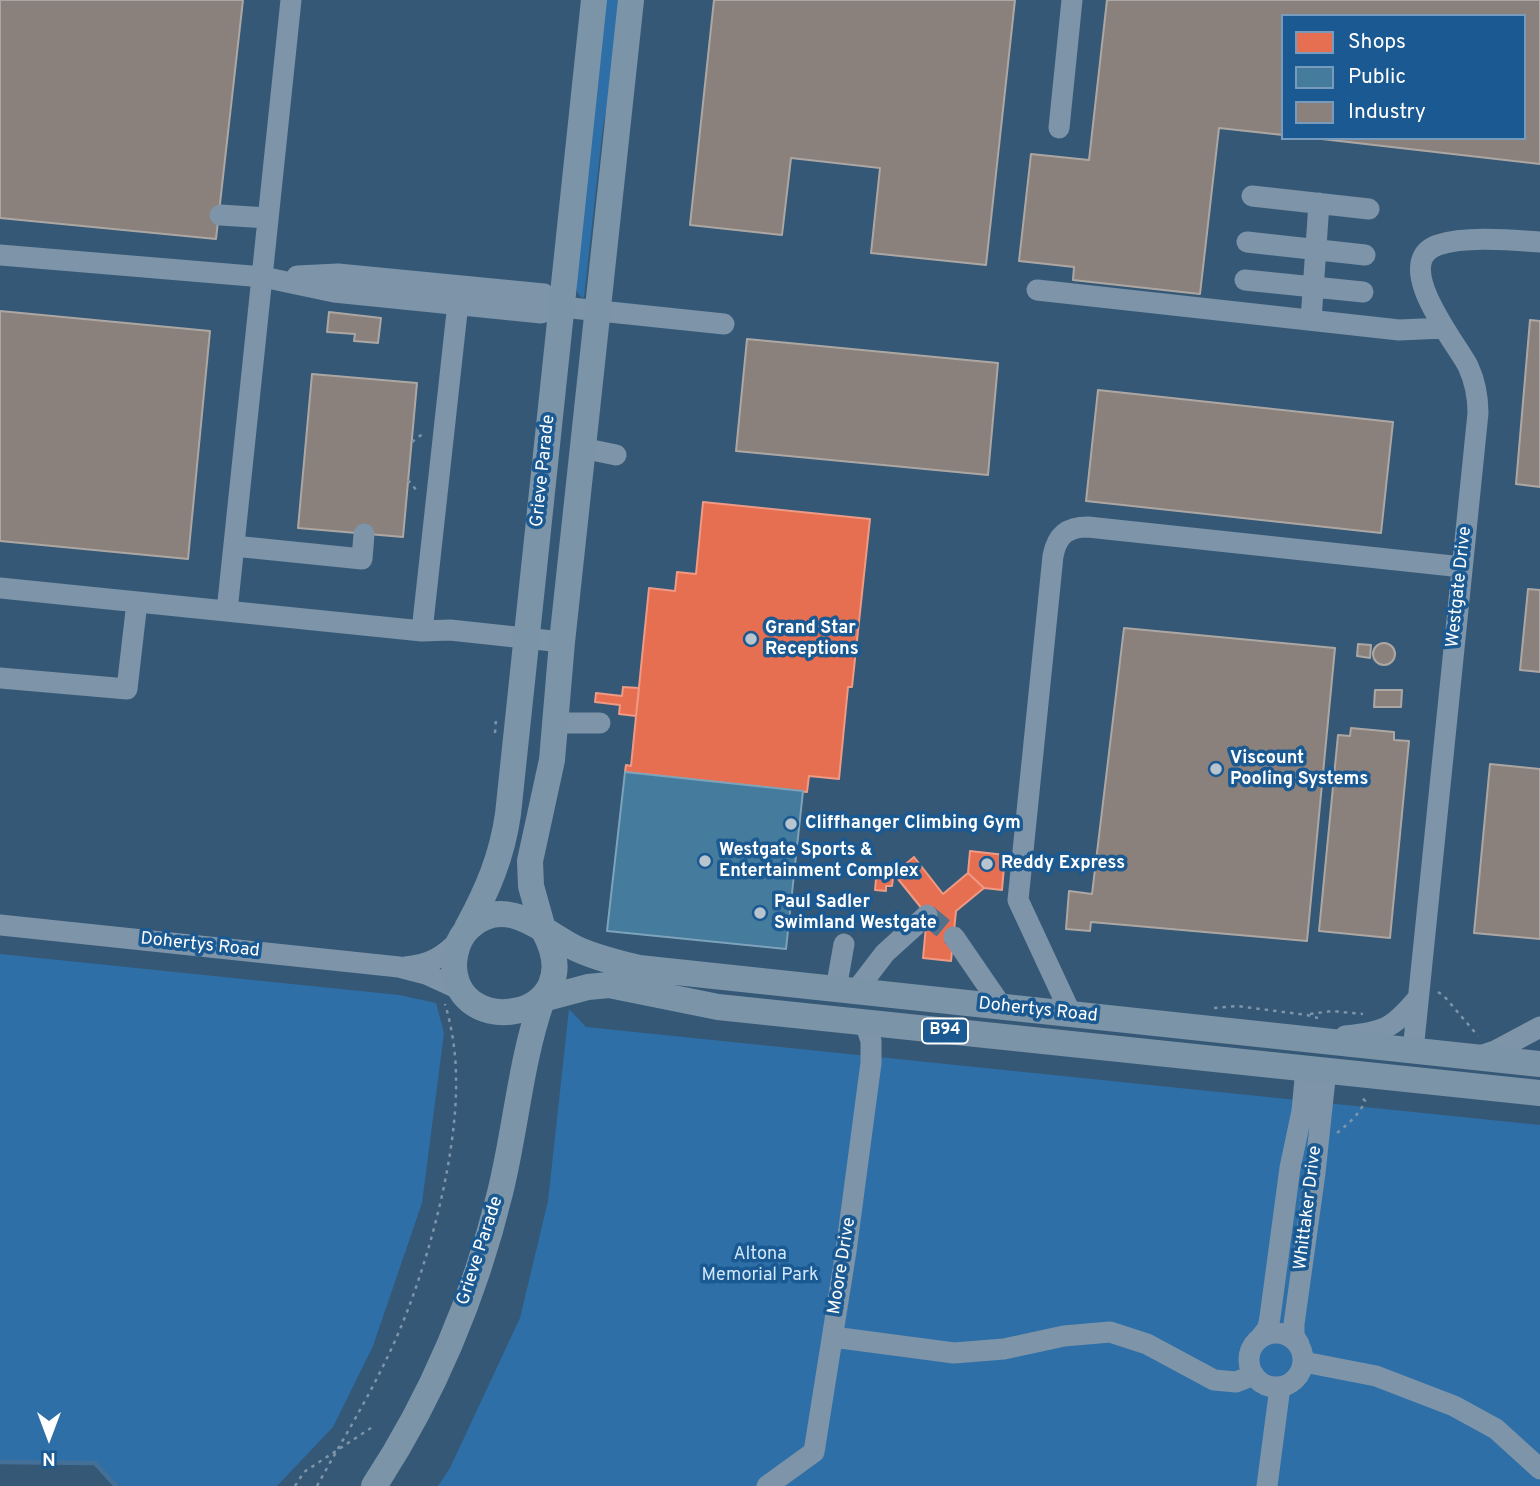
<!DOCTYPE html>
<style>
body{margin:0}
#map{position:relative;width:1540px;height:1486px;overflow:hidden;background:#355876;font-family:Overpass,sans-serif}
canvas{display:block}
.legend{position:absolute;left:1281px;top:14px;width:245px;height:126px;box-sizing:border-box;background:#1a5991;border:2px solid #769bbd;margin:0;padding:9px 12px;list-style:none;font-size:21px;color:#fff}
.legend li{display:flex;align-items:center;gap:14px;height:35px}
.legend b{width:35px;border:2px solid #769bbd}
.north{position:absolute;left:14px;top:1402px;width:70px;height:70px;-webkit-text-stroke:5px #1a5991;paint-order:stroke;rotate:180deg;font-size:19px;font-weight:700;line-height:28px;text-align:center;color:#fff}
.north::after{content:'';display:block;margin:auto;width:24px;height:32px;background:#fff;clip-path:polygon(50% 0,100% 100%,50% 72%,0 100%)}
</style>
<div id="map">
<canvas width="1540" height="1486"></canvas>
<ul class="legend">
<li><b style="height:19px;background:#e76f51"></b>Shops</li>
<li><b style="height:19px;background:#457b9d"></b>Public</li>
<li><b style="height:19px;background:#8a817c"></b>Industry</li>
</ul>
<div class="north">N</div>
</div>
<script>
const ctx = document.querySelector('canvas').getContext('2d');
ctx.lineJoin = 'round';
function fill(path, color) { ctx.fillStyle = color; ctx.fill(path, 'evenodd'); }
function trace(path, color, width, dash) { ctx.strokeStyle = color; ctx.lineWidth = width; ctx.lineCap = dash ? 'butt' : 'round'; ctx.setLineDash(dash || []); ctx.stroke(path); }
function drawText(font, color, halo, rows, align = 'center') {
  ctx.font = font + ' Overpass,sans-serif'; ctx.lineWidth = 7; ctx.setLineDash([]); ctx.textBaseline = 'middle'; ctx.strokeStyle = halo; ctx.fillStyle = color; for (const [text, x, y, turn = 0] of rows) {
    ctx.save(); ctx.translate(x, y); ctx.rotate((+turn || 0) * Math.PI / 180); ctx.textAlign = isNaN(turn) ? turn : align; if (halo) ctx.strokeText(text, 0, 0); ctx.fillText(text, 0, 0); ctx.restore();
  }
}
fill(new Path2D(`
 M604 0H624L617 65 603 126 584 297 582 298 577 292 575 279Z
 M0 954 399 995 436 1003 444 1033 422 1203 373 1346 333 1427 277 1486H116L95 1463 0 1462Z
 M569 1009 586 1027 1540 1125V1486H438L450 1468 520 1318 548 1201Z`), '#2e6fa7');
const shops = new Path2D(`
 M703 502 870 519 852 687H848L839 779 809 776 807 792 625 772 626 765 631 766 649 588 675 591 677 572 696 574Z
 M623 687 639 688 636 716 619 714 620 705 595 702 596 693 622 696Z
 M970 851 1005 855 1002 890 984 888 968 873Z
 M914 857 943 894 968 873 984 888 956 911 951 961 923 958 927 915 894 874Z
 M877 868 894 870 892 886H886V891L875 890Z`);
fill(shops, '#e76f51');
trace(shops, '#ee9a85', 2);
const public = new Path2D(`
 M625 772 803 791 786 949 607 931Z`);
fill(public, '#457b9d');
trace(public, '#7da3ba', 2);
const industry = new Path2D(`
 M0 0H243L216 239 0 218Z
 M714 0H1015L986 265 871 253 880 168 791 158 782 235 690 225Z
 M1107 0H1540V164L1313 138H1524V16H1283V135L1219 128 1200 294 1073 280 1074 267 1019 261 1031 154 1089 160Z
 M0 311 210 331 188 559 0 541Z
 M329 312 381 318 378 343 354 341 355 334 327 332Z
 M1530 320 1540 321V487L1516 484Z
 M747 339 998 363 988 475 736 451Z
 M312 374 417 383 403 537 298 528Z
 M1098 390 1393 422 1381 533 1086 501Z
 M1528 589 1540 590V672L1520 670Z
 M1124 628 1335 648 1307 941 1091 922 1090 931 1066 929 1069 891 1092 894Z
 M1373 654a11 11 0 1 1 22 0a11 11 0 1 1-22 0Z
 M1358 644 1371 645 1370 658 1357 656Z
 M1375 690H1402L1401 707H1374Z
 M1351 728 1394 732V740L1409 741 1390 938 1319 931 1338 735 1350 736Z
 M1490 764 1540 769V939L1474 933Z`);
fill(industry, '#8a817c');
trace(industry, '#ada7a3', 2);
trace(new Path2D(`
 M0 1462 95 1463 116 1486`), '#447097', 4.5);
trace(new Path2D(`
 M927 915 954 937`), '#53718b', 21, [21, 10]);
trace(new Path2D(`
 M412 442 425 432
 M408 480 418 492
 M495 733 496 719
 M1438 992 1444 996 1478 1036
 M1214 1008 1237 1006 1307 1015 1318 1018
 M1310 1014 1332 1011 1363 1014
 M1337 1133C1349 1123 1359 1115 1365 1101L1361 1096
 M295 1486 304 1472 371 1428
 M317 1486C340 1444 365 1404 386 1360 423 1286 458 1160 456 1078 456 1054 452 1027 445 1004`), '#7d94a9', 2.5, [3.5, 5]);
trace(new Path2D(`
 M1059 128 1072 0
 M1252 196 1369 209
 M220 215 268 218
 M1247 242 1365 255
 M0 255 263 277 334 292 541 313 562 307 724 324
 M297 276 338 274 544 294 562 307
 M1245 280 1363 292
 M1037 290 1399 330 1444 328
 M1311 320 1319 203
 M582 448 616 455
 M234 546 362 559 364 534
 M0 588 422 631 450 630 562 642
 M227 611 291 0
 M422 631 458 303
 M0 678 127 689 137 602
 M555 723H600
 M0 925 399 967 426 974 461 990
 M954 937 1002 1007
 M405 967C430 965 445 956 461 938
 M836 989 844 944
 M855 992 885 953 927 915
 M1071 1014 1018 900 1053 556C1057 535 1067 527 1088 527L1462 567
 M1345 1036C1385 1031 1391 1030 1418 998
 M1413 1051 1478 413C1478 397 1475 381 1468 366 1457 344 1389 262 1438 245 1466 236 1510 240 1540 242
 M1477 1057 1495 1051 1540 1027
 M1249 1360a27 27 0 1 1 54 0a27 27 0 1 1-54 0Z
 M833 1337 954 1353 1004 1349 1064 1336 1110 1332 1147 1344 1214 1380 1236 1382 1254 1375
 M1260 1338 1268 1328 1270 1317 1290 1168 1302 1111 1306 1068
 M1299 1344 1294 1336V1324L1315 1173 1326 1070
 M1304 1362 1376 1376 1454 1406 1496 1429 1540 1469
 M767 1486 814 1452 846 1251 871 1063V1041L865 1022
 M1267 1486 1280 1387`), '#7d94a9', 21);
trace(new Path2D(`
 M467 928C487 891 502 857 508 814L594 0
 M543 929 531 886 530 861 552 760 562 642 631 0
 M544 931C593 1021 454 1042 454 964 455 950 460 935 471 926 507 894 545 934 577 949 597 958 618 963 639 968L1540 1064
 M543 999 588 987 609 985 718 1007 1540 1093
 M374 1486C432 1398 475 1296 500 1193 516 1129 520 1063 542 1000`), '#7c94a8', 26);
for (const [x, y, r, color] of [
 [751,639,7,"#b8c5cf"],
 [1216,769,7,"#b8c5cf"],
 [791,824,7,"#b8c5cf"],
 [705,861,7,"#b8c5cf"],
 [987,864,7,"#b8c5cf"],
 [760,913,7,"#b8c5cf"]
]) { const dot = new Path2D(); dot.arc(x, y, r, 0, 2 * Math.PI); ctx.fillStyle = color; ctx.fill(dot); trace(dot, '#1a5991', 2.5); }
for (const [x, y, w] of [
 [945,1031,46]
]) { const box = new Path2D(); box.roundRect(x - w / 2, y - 12.5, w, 25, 5); ctx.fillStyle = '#1a5991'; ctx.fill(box); trace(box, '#fff', 2); }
drawText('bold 16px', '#fff', null, [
 ["B94",945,1031]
]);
drawText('18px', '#fff', '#1a5991', [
 ["Grieve Parade",544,471,-84],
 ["Westgate Drive",1460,587,-84],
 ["Dohertys Road",200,946,6],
 ["Dohertys Road",1038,1011,6],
 ["Whittaker Drive",1309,1208,-83],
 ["Grieve Parade",481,1251,-72],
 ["Moore Drive",843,1266,-81]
]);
drawText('bold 18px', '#fff', '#1a5991', [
 ["Grand Star",765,629],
 ["Receptions",765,650],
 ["Viscount",1230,759],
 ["Pooling Systems",1230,780],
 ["Cliffhanger Climbing Gym",805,824],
 ["Westgate Sports &",719,851],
 ["Entertainment Complex",719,872],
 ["Reddy Express",1001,864],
 ["Paul Sadler",774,903],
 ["Swimland Westgate",774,924]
], 'left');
drawText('18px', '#cfe7fb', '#1a5991', [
 ["Altona",760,1255],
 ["Memorial Park",760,1276]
]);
</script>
